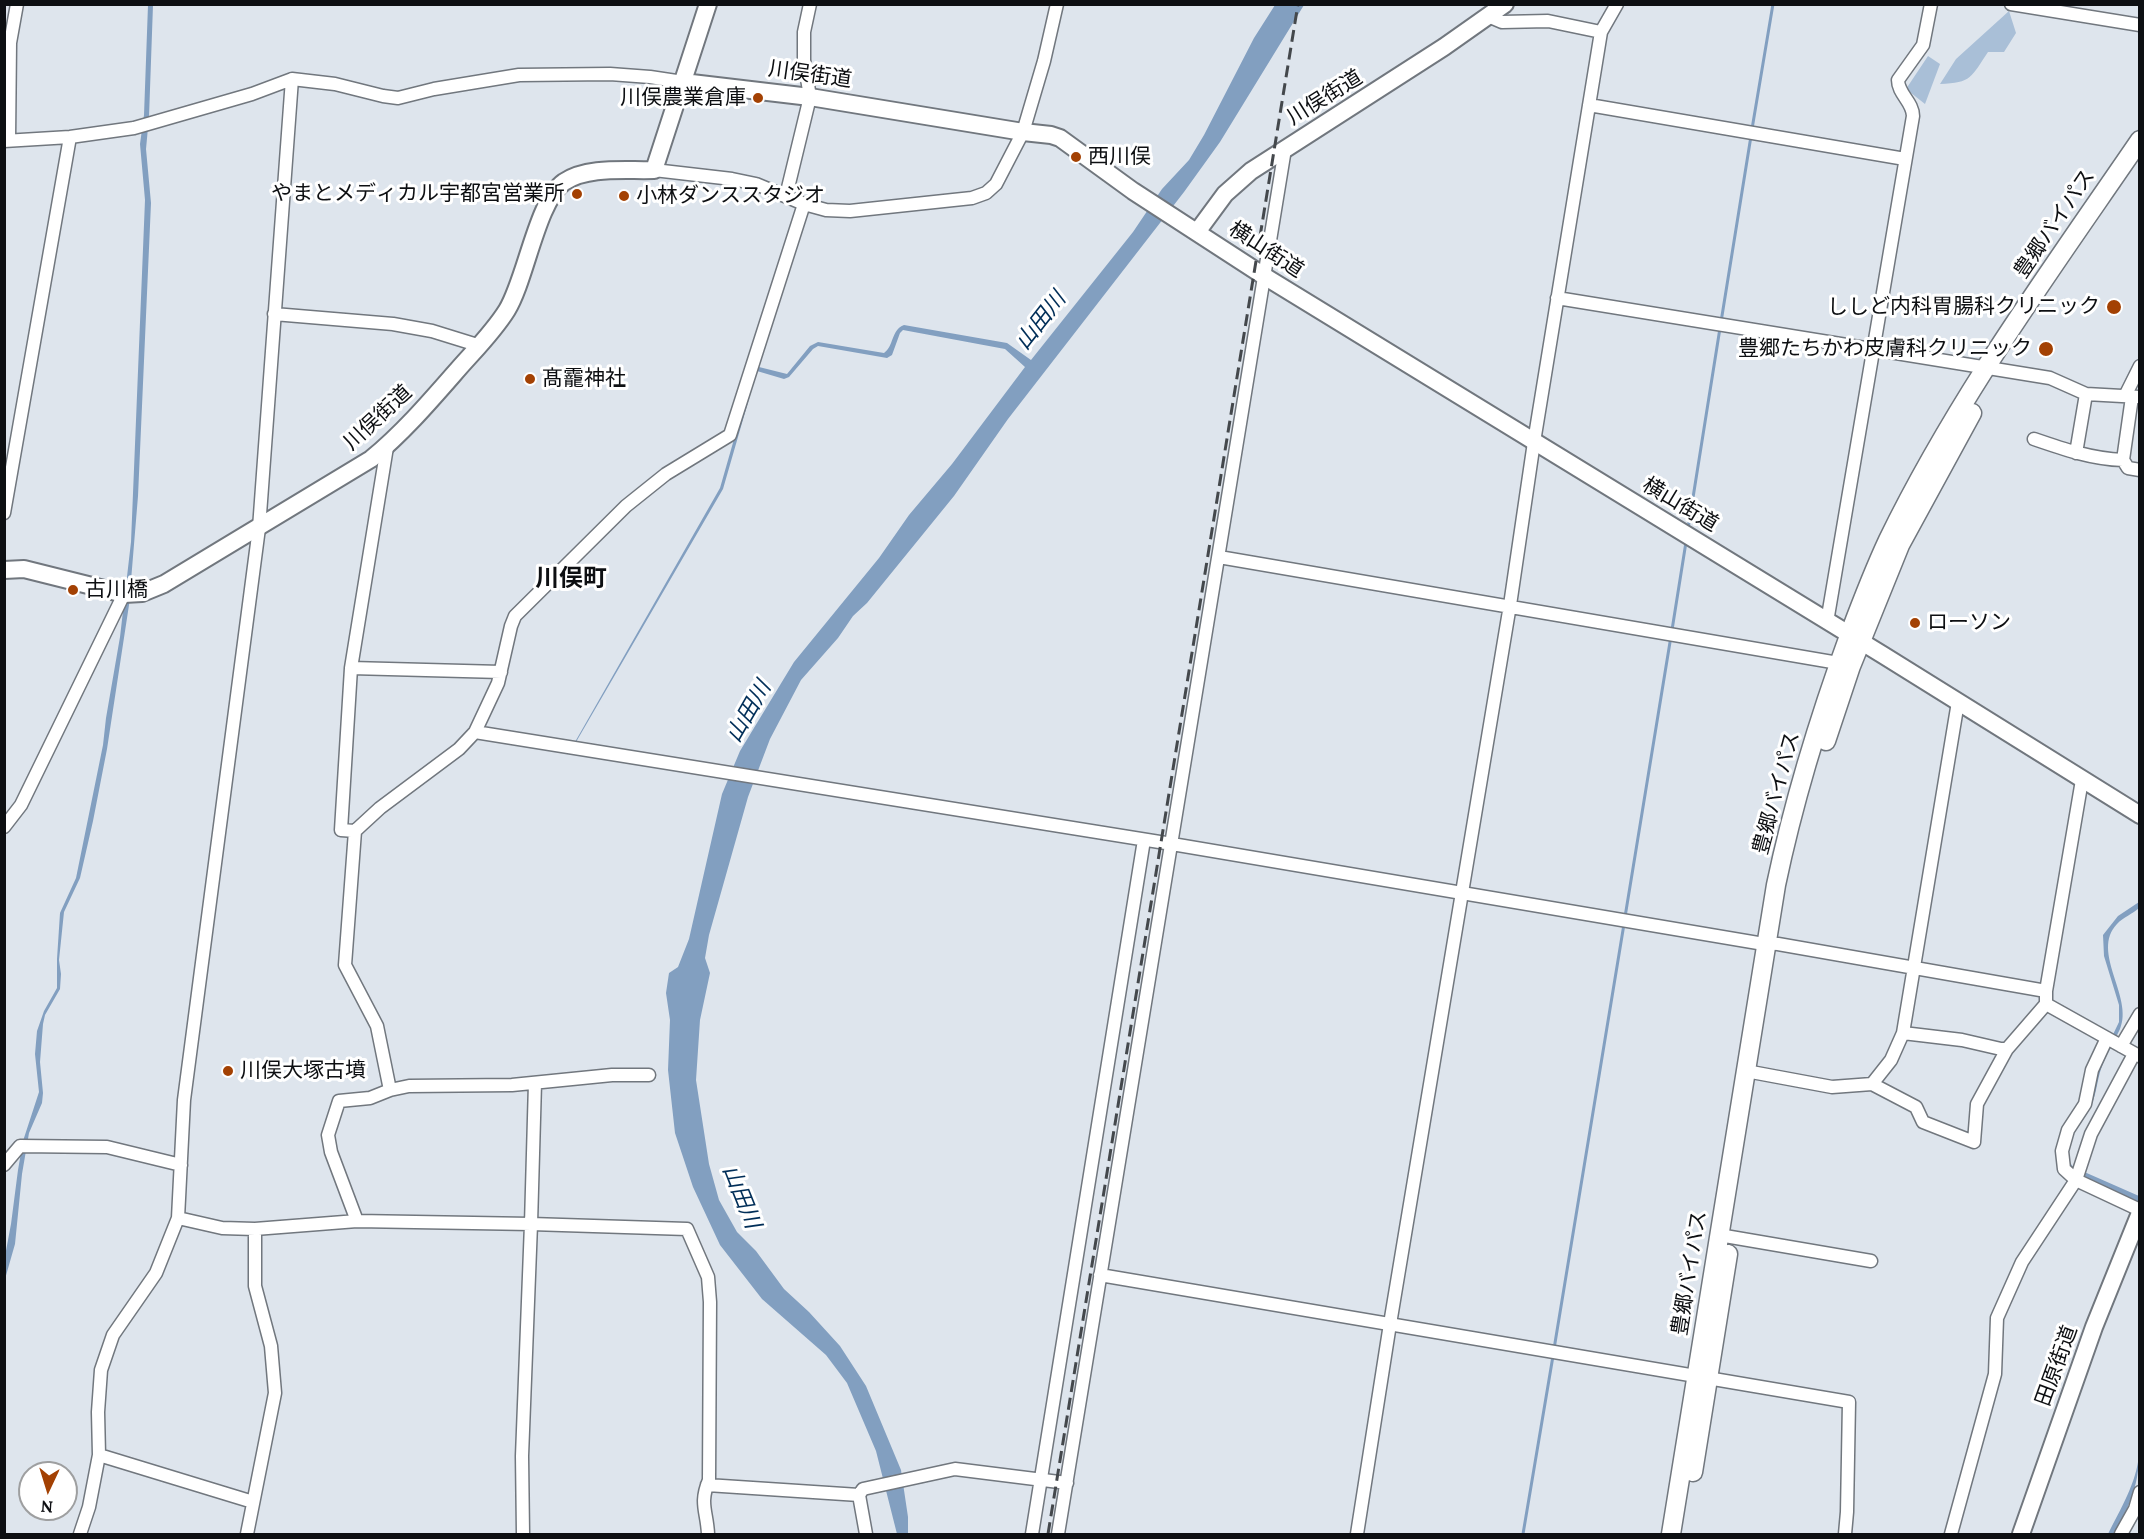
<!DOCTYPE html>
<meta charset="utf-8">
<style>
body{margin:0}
#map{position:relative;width:2144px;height:1539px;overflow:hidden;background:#dee5ed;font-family:Lora,serif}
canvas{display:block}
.frame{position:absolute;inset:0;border:6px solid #0d0f12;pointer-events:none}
.north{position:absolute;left:18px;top:1461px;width:60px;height:60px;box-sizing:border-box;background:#fff;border:2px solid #9e9fa0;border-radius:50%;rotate:184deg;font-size:16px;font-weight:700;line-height:24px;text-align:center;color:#0d0f12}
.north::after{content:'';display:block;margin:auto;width:21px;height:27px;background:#a34103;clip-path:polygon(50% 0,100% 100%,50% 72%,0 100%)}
</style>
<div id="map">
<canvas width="2144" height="1539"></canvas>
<div class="frame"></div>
<div class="north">N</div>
</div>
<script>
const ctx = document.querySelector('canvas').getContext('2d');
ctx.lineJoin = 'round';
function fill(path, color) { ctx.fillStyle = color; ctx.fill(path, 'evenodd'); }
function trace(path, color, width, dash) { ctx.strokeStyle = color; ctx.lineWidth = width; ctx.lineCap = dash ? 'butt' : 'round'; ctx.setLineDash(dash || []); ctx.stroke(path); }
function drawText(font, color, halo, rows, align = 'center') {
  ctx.font = font + ' Lora,"Noto Sans JP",serif'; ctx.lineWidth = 6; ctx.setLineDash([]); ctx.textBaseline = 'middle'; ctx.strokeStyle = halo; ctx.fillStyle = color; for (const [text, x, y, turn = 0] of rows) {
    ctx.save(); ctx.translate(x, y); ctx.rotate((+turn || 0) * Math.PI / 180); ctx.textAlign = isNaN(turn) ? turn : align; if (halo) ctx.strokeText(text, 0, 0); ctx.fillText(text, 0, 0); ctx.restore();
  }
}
fill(new Path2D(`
 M2009 11 2016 33 2004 52H1988C1971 77 1972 83 1940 84L1956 59Z
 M1928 56 1940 64 1925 104 1906 89Z`), '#a9bfd7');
fill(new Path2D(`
 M148 5H153L149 117 146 149 151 203 138 496 129 605 107 749 93 821 80 878 64 912 59 960 61 974 60 989 45 1015 43 1024 40 1062 43 1093 42 1103 29 1133 22 1174 15 1244 5 1279V1256L11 1224 18 1170 23 1141 39 1092 35 1054 37 1031 44 1011 57 988V959L60 913 76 878 103 745 106 718 120 637 131 542 145 200 140 144 144 115Z
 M1275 5H1304L1220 142 1184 192 1008 419 954 496 867 603 853 616 838 638 801 680 770 739 748 797 709 935 705 958 710 973 700 1020 696 1080 709 1164 719 1200 737 1232 756 1251 784 1289 809 1312 840 1346 866 1386 901 1470 908 1517V1534H897L876 1451 847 1383 826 1355 762 1299 720 1245 693 1187 675 1133 668 1070 670 1020 666 993 669 973 678 967 689 939 722 794 740 751 794 662 879 558 909 515 952 464 1025 367 1005 349 903 330 900 333 892 355 887 358 818 346 813 349 789 377 784 379 757 371 723 489 576 742H575L720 488 755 366 787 374 810 346 818 342 884 353C894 346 891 330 904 325L1007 343 1031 360 1133 232 1162 189 1189 160 1204 135 1254 38Z
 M2139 902V908C2133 914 2123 917 2117 924 2090 952 2134 997 2120 1029 2114 1042 2107 1053 2102 1066 2097 1079 2097 1093 2091 1106 2083 1125 2057 1145 2073 1167L2139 1196V1203L2071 1171 2064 1151 2096 1070 2119 1022V1005L2104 956 2103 935 2118 916Z
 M2139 1454C2139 1486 2129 1507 2114 1534H2108C2120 1510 2137 1482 2139 1454Z`), '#829fc0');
trace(new Path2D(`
 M1752 129 1773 4
 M1721 322 1751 136
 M1688 529 1720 328
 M1672 630 1686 542
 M1625 917 1671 636
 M1554 1349 1624 924
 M1523 1534 1553 1356`), '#829fc0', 3);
const street = new Path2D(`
 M2011 4 2140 25
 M1488 16 1502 22 1548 21 1601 32
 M1589 105 1905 159
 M9 140 10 43 17 4
 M4 141 70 137 134 128 252 94 292 79 335 84 383 96 398 98 434 89 519 75 610 74 650 77 683 82
 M654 170 732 179 756 184 804 204 826 210 850 211 972 198 986 193 996 184 1023 132 1044 61 1057 4
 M786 196 810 97 804 60V32L810 4
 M1557 298 2050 378 2086 394 2140 397
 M274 314 393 324 432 331 474 344 478 347
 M2125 396 2140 366
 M2034 439C2063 449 2092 459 2123 460L2128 468 2140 470
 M2076 453 2086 394
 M2123 460 2132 397
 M4 513 70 137
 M1219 557 1844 664
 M1827 622 1913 116C1913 102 1898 94 1898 80L1923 45 1931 4
 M351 668 501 672
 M475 732 1172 844 1758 943 1778 944 2046 991
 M4 827 21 805 124 594
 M355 831 341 830 351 668 387 447
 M2046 1004 2139 1056
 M1903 1033 1958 702
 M2107 1038 2092 1070 2085 1104 2068 1130 2062 1151 2064 1169 2076 1180 2140 1210
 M2121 1046 2140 1014
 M1746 1071 1832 1087 1872 1084 1891 1060 1903 1033 1962 1040 2001 1049H2007L2046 1004V991L2082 780
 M535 1083 531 1224 687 1229 708 1277 710 1302 709 1480C699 1504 707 1511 708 1534
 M1872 1084 1916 1107 1923 1122 1974 1142 1977 1104 2007 1049
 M390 1090 377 1026 345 965 355 831 380 808 459 749 475 732 498 683 511 626 515 616 626 506 666 474 730 435 804 204
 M4 1165 20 1146 107 1147 181 1165
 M178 1218 184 1100 259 528 292 79
 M357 1221 331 1152 328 1135 339 1101 370 1098 390 1090 409 1086 512 1085 612 1075H649
 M1719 1235 1871 1261
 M1100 1275 1849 1402 1847 1512 1845 1534
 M99 1455 253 1502
 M707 1485 859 1495
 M80 1534 89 1507 99 1455 98 1412 101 1370 113 1335 156 1273 178 1218 222 1228 255 1229 357 1221 531 1224 522 1456 523 1534
 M247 1534 275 1393 271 1346 255 1286V1229
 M866 1534 859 1495 863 1489 955 1469 1067 1483
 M1032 1534 1144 840
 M1058 1534 1285 149
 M1357 1534 1390 1324 1510 605 1534 442 1601 32 1617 4
 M1951 1534 1995 1374 1997 1318 2022 1262 2076 1180 2091 1134 2134 1054
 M2121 1534 2135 1509 2140 1492`);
const secondary = new Path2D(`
 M683 82 810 97 1023 132 1051 135 1060 138 1133 191 1264 276 1883 655 2140 815
 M1197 232 1225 194 1251 171 1444 47 1505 4
 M4 570 24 569 124 594 142 593 164 584 371 459C404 432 432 399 460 367 476 349 494 331 507 310 526 279 537 201 564 182 588 166 626 171 654 170L708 4
 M2021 1534 2094 1327 2140 1213`);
const primary = new Path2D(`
 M1826 741 1851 666 1900 545 1972 413
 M1693 1472 1728 1254
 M1671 1534 1776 885C1794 799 1820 715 1850 633 1862 601 1874 570 1888 540 1957 398 2051 270 2140 140`);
trace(street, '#71777e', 15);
trace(secondary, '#71777e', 20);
trace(primary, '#71777e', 21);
trace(street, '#fff', 12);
trace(secondary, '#fff', 16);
trace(primary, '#fff', 18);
trace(new Path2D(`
 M1048 1534 1298 4`), '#44484c', 3, [12, 6]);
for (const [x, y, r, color] of [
 [758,98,6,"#a34103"],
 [1076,157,6,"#a34103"],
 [577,194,6,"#a34103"],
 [624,196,6,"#a34103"],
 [2114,307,8,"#a34103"],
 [2046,349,8,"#a34103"],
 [530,379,6,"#a34103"],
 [73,590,6,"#a34103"],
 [1915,623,6,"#a34103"],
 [228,1071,6,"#a34103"]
]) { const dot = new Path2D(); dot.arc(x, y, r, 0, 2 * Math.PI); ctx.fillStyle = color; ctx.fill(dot); trace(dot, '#fff', 2); }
drawText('21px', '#0d0f12', '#fff', [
 ["川俣街道",810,75,8],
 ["川俣街道",1325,98,-32],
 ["豊郷バイパス",2055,224,-56],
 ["横山街道",1266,250,33],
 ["川俣街道",378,418,-43],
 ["横山街道",1680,505,31],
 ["豊郷バイパス",1777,793,-75],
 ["豊郷バイパス",1690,1273,-81],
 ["田原街道",2057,1366,-70]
]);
drawText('21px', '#0d0f12', '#fff', [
 ["川俣農業倉庫",746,98,"right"],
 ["西川俣",1088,157],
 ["やまとメディカル宇都宮営業所",565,194,"right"],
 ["小林ダンススタジオ",636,196],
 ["ししど内科胃腸科クリニック",2100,307,"right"],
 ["豊郷たちかわ皮膚科クリニック",2032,349,"right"],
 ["髙靇神社",542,379],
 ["古川橋",85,590],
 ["ローソン",1927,623],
 ["川俣大塚古墳",240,1071]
], 'left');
drawText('italic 22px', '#002e58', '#fff', [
 ["山田川",1041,321,-52],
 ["山田川",749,712,-60],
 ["山田川",741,1197,68]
]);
drawText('bold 24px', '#0d0f12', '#fff', [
 ["川俣町",571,579]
]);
</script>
